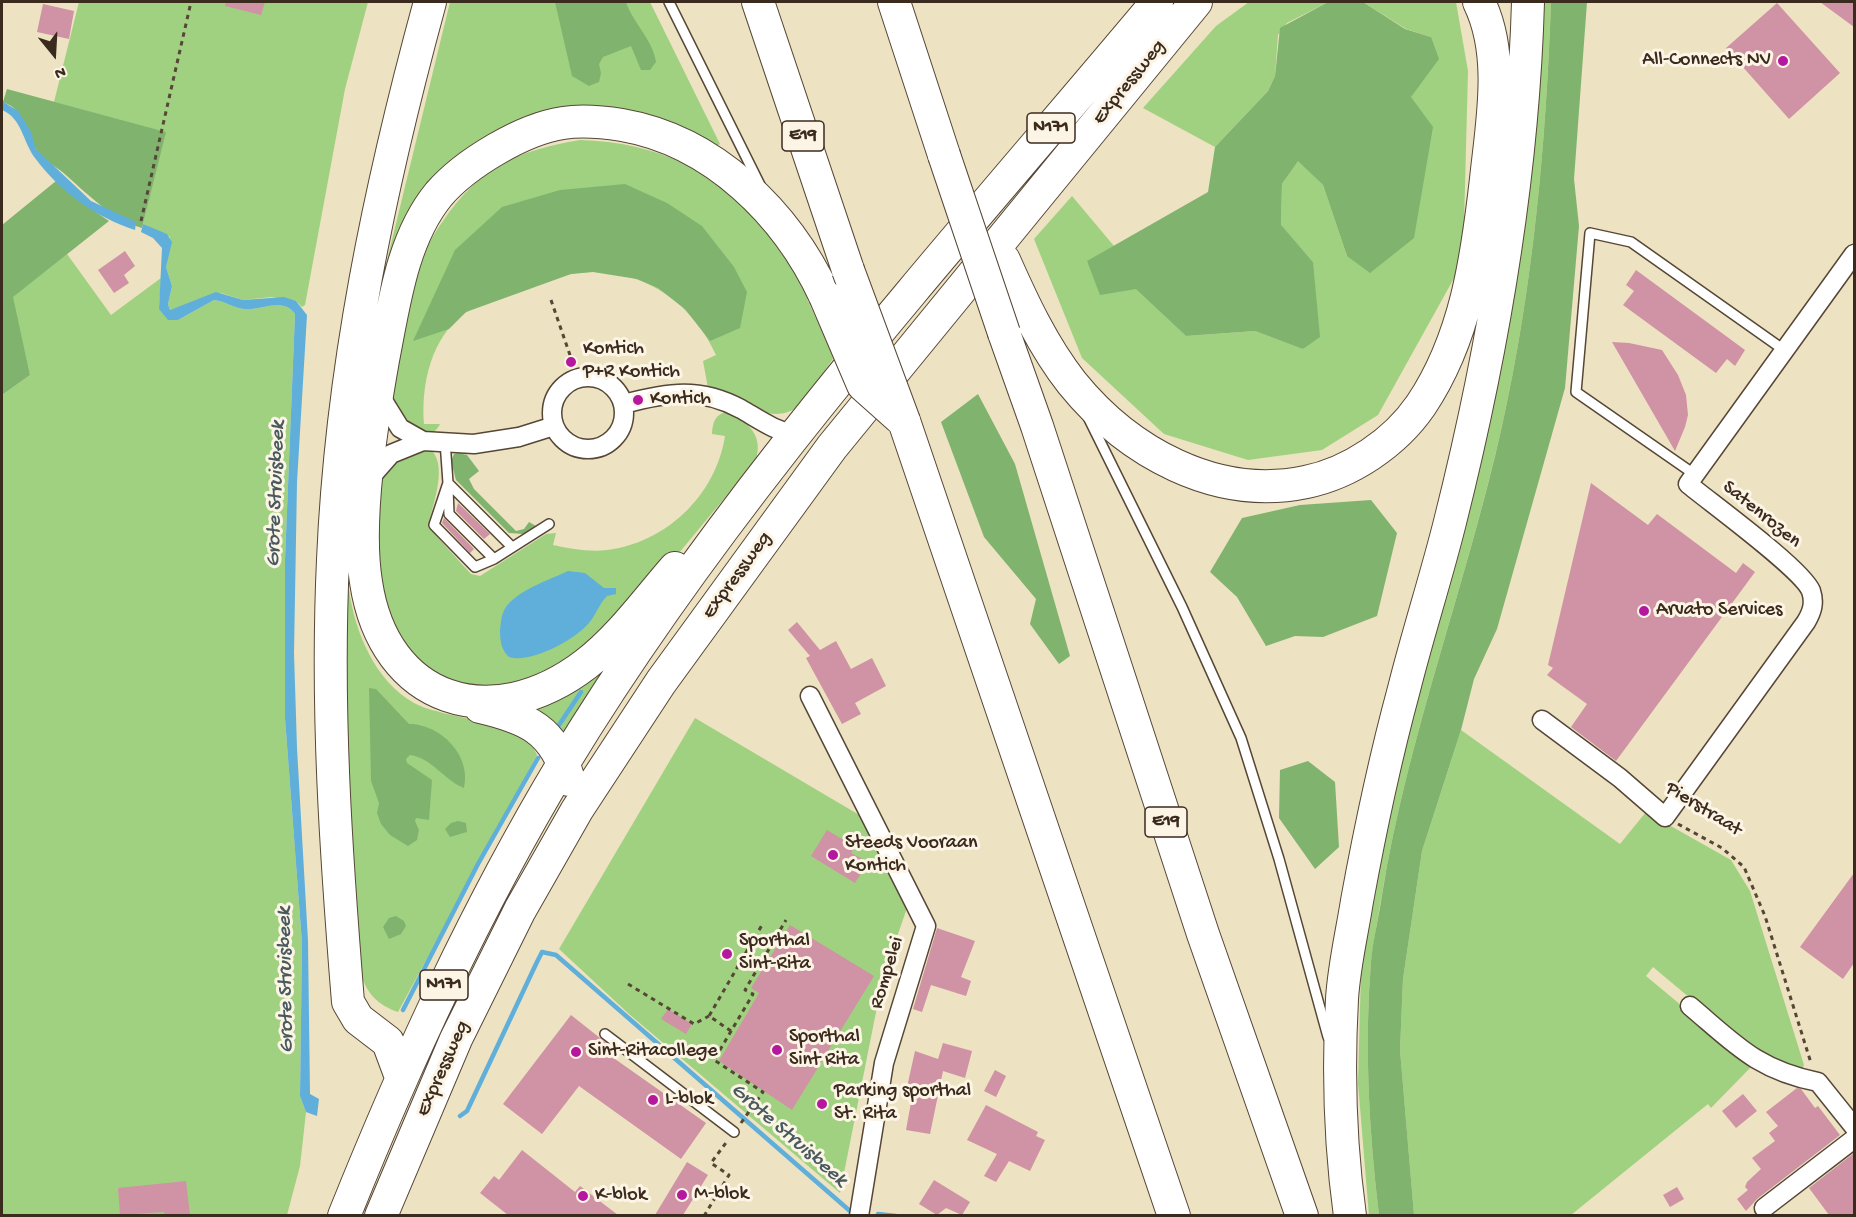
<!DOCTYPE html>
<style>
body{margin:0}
#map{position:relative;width:1856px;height:1217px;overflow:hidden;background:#ede2c1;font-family:"Gochi Hand",sans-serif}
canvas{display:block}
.frame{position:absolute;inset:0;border:3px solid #3b2a1e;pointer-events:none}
.north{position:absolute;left:24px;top:24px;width:60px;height:60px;-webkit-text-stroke:4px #fcf5e5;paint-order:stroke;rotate:162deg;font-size:16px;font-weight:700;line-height:24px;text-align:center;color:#3b2a1e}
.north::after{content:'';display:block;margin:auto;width:21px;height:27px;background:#3b2a1e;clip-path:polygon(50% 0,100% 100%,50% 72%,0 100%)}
</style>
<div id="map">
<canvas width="1856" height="1217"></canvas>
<div class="frame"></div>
<div class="north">N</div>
</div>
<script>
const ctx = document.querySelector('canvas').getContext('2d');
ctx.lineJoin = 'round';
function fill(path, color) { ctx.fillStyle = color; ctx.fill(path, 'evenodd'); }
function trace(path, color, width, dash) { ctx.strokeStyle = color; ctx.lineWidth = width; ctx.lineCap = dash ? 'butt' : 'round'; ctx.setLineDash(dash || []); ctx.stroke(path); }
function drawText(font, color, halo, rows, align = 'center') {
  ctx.font = font + ' "Gochi Hand",sans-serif'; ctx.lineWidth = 6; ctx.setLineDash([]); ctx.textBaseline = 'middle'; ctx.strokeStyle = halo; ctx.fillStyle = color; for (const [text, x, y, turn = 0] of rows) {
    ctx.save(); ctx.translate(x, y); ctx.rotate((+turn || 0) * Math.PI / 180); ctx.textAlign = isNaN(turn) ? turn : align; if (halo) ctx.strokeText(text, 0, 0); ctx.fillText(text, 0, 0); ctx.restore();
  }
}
fill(new Path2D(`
 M79 2H368L345 89 305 305 302 307 296 301 272 297 243 300 221 293 170 310 168 304 172 286 166 267 170 237 143 224 165 132 54 102Z
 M450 2H650L720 144 717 146 647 115 604 110 507 126 383 290 380 289Z
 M1249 2H1328L1287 23 1278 35 1275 76 1268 91 1215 147 1143 108 1216 26Z
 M1363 2H1456L1468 71 1463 262 1378 415 1322 450 1248 460 1164 434 1082 358 1034 239 1072 196 1114 246 1087 262 1136 288 1186 336 1255 331 1304 349 1313 262 1281 226 1282 184 1298 160 1323 185 1347 256 1411 97 1431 37 1406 29Z
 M1543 2H1551C1546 144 1533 287 1502 426 1467 581 1410 731 1383 888 1379 913 1374 937 1371 962 1364 1047 1369 1131 1379 1215L1369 1216 1358 1083 1361 970 1391 794 1490 413 1508 330 1519 262Z
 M580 140C656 142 724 172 770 234 785 254 797 276 810 296L807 299 834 357C823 373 811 394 797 407 772 427 732 398 708 388L703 361 716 355C691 299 635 263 572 274 557 276 540 285 525 290 507 297 481 302 465 313 431 338 421 384 424 424H440C428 449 401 418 394 405 391 399 390 393 389 386 399 347 405 304 419 266 424 250 433 235 443 221 479 168 518 150 580 140Z
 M67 254 111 315 161 278 159 309 178 320 214 300C225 301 235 309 246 309 262 310 284 297 295 314L285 560V718L302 943 300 1096 306 1112 300 1166 287 1215H2V395L30 375 12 297Z
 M728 411C749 424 763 434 756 460L674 559 591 651 494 695 424 673 381 606 375 508 382 474 397 459 422 450 433 452C447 470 432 506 428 527L471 574 480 576 546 534 556 533 553 545C571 549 589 552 607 550 666 543 716 495 725 436L712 434C713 421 715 415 728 411Z
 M349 590C355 632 375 681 414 703 446 720 525 720 537 755L398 1012C378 1005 367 994 361 974L346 736V591Z
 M603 669 605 671 563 735 534 709Z
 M695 718 861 816 906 896V911L883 977 840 1193 629 1014 559 949Z
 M1461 730 1620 844 1646 812 1731 860 1750 891 1804 1065 1800 1073 1764 1060 1653 967 1646 976 1753 1065 1711 1108 1708 1104 1571 1215 1414 1216 1400 1050 1403 979 1422 851Z`), '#a0d180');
fill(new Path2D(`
 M555 2H626C633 23 653 40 656 62L650 70H641L631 46 603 57 599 64 601 73 599 82 589 86 572 76Z
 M1328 2H1363L1405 29 1431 37 1439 59 1411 97 1433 127 1414 238 1370 273 1347 256 1323 185 1298 161 1282 184 1281 225 1313 262 1320 337 1303 349 1255 331 1186 336 1136 289 1100 295 1087 261 1208 192 1215 147 1268 91 1275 76 1280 28Z
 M1551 2H1587L1574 179 1579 226 1565 388 1497 629 1474 679 1461 730 1422 851 1403 979 1400 1050 1414 1215H1379C1369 1131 1364 1047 1371 962 1373 939 1379 917 1382 895 1408 735 1467 583 1502 426 1533 287 1546 144 1551 2Z
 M7 89 166 132 142 228C113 219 89 196 67 176 58 167 43 161 36 149 26 132 25 110 3 102Z
 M56 181 78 200 109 221 13 297 30 375 2 395V225Z
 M625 184 667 203 702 226 734 267 747 292 740 328 710 341 685 309 658 288 637 279 593 272 571 274 466 312 449 329 413 341 455 250 502 207 560 190Z
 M978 394 1015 464 1070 656 1059 664 1030 624 1036 599 984 537 941 422Z
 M459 453 467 455 479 471 469 479 474 489 516 531 524 529 529 522 536 526 523 534 509 533 456 480 451 461 454 454Z
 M1371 500 1397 533 1377 616 1323 637 1295 636 1266 646 1237 597 1210 572 1242 518 1300 505Z
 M369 688 376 689 409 724C440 724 472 755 464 788 444 780 432 758 410 755L406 759 407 763 432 780 429 820 416 818 415 821 419 830 417 840 408 846 390 835 381 824 377 813 379 803 371 781Z
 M1308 761 1335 782 1339 847 1315 869 1279 818 1280 770Z
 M458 821 466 823 467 832 450 837 445 829 451 823Z
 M396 916 404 921 406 926 401 934 389 939 383 927 389 918Z`), '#80b36e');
fill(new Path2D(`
 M2 101 18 111 31 132 36 149 91 201 136 222 135 230C97 218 59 191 35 158 23 142 22 118 2 110Z
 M143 224 167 234 172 242 166 267 172 286 168 304 170 310 216 292 243 300 284 297 296 301 307 315 297 482 294 653 297 748 308 941 310 1094 319 1099 317 1116 306 1112 300 1096 302 943 285 718V560L295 314C284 297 262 310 246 309 235 309 225 301 214 300L178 320H168L159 309 162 248 153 238 141 232Z
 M568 571 585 573 604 588H616V594L607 596C599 604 596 615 589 623 575 640 530 664 509 657 501 650 500 640 500 630 501 623 501 614 506 607 518 590 549 580 568 571Z`), '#5fafda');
trace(new Path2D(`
 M559 725 581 692
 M403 1010 478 864 538 758
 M460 1116 467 1111 536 964 542 952 556 955 850 1211
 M878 1214 896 1216`), '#5fafda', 4.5);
fill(new Path2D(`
 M226 2H265L261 15 225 6Z
 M1820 2H1854V27Z
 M1777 3 1840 73 1789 119 1726 48Z
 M43 4 74 11 69 39 37 32Z
 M125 251 135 266 124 275 129 283 114 293 98 270Z
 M1636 270 1745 350 1735 366 1727 359 1716 373 1623 305 1634 291 1626 285Z
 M1612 342 1629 343 1662 350 1678 375 1686 395 1688 415 1685 427 1675 451Z
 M1591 483 1648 525 1657 514 1736 573 1743 563 1755 572 1616 761 1571 727 1587 704 1547 675 1553 668 1548 665Z
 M458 503 490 534 484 539 456 511Z
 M444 518 474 549 470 553 442 523Z
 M797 622 820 650 836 641 851 669 872 658 886 686 855 703 861 714 842 724 806 658 810 656 788 630Z
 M827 830 855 847 851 853 868 862 855 883 811 856Z
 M1854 873V963L1843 979 1800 947Z
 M790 925 874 976 792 1110 719 1061 759 993 751 988Z
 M937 928 975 941 961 977 971 981 966 996 931 985 922 1012 913 1009Z
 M668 1009 692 1024 686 1034 661 1019Z
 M571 1015 610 1046 605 1052 706 1123 681 1159 579 1086 542 1134 503 1104Z
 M943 1043 972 1051 965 1078 943 1071 930 1134 906 1130 912 1097 905 1096 915 1051 938 1059Z
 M995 1070 1006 1076 996 1097 984 1091Z
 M1797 1088 1801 1089 1815 1108 1818 1106 1840 1135 1757 1199 1746 1211 1737 1199 1748 1190 1745 1187 1747 1182 1761 1169 1752 1158 1775 1141 1769 1133 1778 1126 1766 1112Z
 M1743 1094 1757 1111 1736 1128 1722 1111Z
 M986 1105 1038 1132 1036 1136 1045 1140 1030 1171 1009 1161 996 1182 984 1176 997 1154 967 1140Z
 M522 1150 575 1192 580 1186 618 1215H508L480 1193 494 1176 499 1180Z
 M1854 1153V1215H1829L1809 1188Z
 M687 1162 708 1175 683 1215H655Z
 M934 1180 970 1202 962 1215 946 1208 937 1215 919 1204Z
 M186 1181 190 1215H165L164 1212 120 1215 118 1188Z
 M1677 1187 1684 1199 1670 1207 1663 1195Z`), '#d092a5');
const lane = new Path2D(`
 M669 2 760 185
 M1088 417 1182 607 1241 738 1279 859 1328 1037
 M445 441 448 483 512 547
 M1694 474 1576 392 1590 233 1631 242 1784 350
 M448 483 434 525 475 567 494 559 549 524
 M448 488 449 514 494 559
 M605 1034 734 1132`);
const street = new Path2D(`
 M552 413a36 36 0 1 1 72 0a36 36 0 1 1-72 0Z
 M379 394 400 428 423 441
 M624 404C668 392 700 387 741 409 760 420 775 431 796 435
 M369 479 391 454 423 441 474 444 519 437 554 426
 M810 696 926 926 884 1063 859 1216
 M1542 720 1620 778 1665 817 1806 622C1812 612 1815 603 1811 591 1802 569 1711 503 1688 484L1854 254
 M1690 1006C1735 1044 1757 1070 1818 1082L1854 1127
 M1764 1208 1854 1139`);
const highway = new Path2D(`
 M758 2 848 270
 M894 2 944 155
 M1004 260C1023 303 1043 346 1072 383 1128 452 1216 501 1306 482 1350 473 1395 443 1421 405 1466 338 1477 258 1486 179 1492 122 1505 55 1479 2
 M1004 333 1037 426 1203 934 1302 1216
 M904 421 1174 1216
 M675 568C647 600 620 638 586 664 492 736 384 703 366 582 356 521 372 422 383 360 394 304 402 239 439 194 466 163 523 129 563 123 582 120 603 122 622 125 714 141 787 214 825 296
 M480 707C527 718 554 729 569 780
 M401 1077 388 1042 358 1019 348 1002C336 854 326 709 333 560 341 370 380 185 430 2
 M344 1216C407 1059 476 909 563 764 729 490 952 247 1157 2
 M381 1216 456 1039 520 910 577 810 661 682 832 447 1196 2
 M1350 1216C1340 1144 1338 1071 1342 999 1344 966 1352 933 1357 901 1370 830 1385 759 1404 689 1418 633 1436 578 1450 522 1493 351 1523 177 1528 2`);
trace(lane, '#564636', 12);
trace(street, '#564636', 21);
trace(highway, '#564636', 34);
trace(new Path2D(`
 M141 221 191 2
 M551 300 572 361
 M1678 824 1722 848 1744 867 1765 916 1811 1063
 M628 984 694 1024 709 1016
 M731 1031 709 1016 762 925
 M741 1123 763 1092 714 1060 753 994 745 990 786 920
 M704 1216 729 1175 711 1163 728 1140`), '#564636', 3, [4.5, 4.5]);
trace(lane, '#fff', 9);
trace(street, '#fff', 18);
trace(highway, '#fff', 32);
const highwayBridge = new Path2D(`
 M944 155 1004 333
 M848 270 904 421
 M825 296 863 385 900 418`);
trace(highwayBridge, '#564636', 34, []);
trace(highwayBridge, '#fff', 32);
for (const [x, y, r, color] of [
 [1783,61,6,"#b5179e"],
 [571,362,6,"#b5179e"],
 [638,400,6,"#b5179e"],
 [1644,611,6,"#b5179e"],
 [833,855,6,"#b5179e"],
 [727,954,6,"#b5179e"],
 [777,1050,6,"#b5179e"],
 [576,1052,6,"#b5179e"],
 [653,1100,6,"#b5179e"],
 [822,1104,6,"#b5179e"],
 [682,1195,6,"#b5179e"],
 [583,1196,6,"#b5179e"]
]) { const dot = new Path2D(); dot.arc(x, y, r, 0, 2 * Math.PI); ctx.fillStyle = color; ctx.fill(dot); trace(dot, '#fcf5e5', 2); }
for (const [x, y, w] of [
 [1051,128,48],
 [803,136,42],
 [1166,822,42],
 [444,985,48]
]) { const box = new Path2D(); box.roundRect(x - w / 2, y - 15, w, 30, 4.5); ctx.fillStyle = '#fcf5e5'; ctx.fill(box); trace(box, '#3b2a1e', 1.5); }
drawText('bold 18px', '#3b2a1e', null, [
 ["N171",1051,128],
 ["E19",803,136],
 ["E19",1166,822],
 ["N171",444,985]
]);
drawText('20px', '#3b2a1e', '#fcf5e5', [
 ["All-Connects NV",1771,61,"right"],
 ["Kontich",583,350],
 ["P+R Kontich",583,373],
 ["Kontich",650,400],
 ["Arvato Services",1656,611],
 ["Steeds Vooraan",845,844],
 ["Kontich",845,867],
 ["Sporthal",739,942],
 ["Sint-Rita",739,965],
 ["Sporthal",789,1038],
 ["Sint Rita",789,1061],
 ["Sint-Ritacollege",588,1052],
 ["Parking sporthal",834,1092],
 ["St. Rita",834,1115],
 ["L-blok",665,1100],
 ["M-blok",694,1195],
 ["K-blok",595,1196]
], 'left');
drawText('20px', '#3b2a1e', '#fcf5e5', [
 ["Expressweg",1130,83,-51],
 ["Satenrozen",1761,515,39],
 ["Expressweg",738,576,-54],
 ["Pierstraat",1703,810,32],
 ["Rompelei",888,973,-73],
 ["Expressweg",444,1069,-66]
]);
drawText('italic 21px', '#485960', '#fcf5e5', [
 ["Grote Struisbeek",277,494,-88],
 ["Grote Struisbeek",287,980,-91],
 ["Grote Struisbeek",788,1136,41]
]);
</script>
